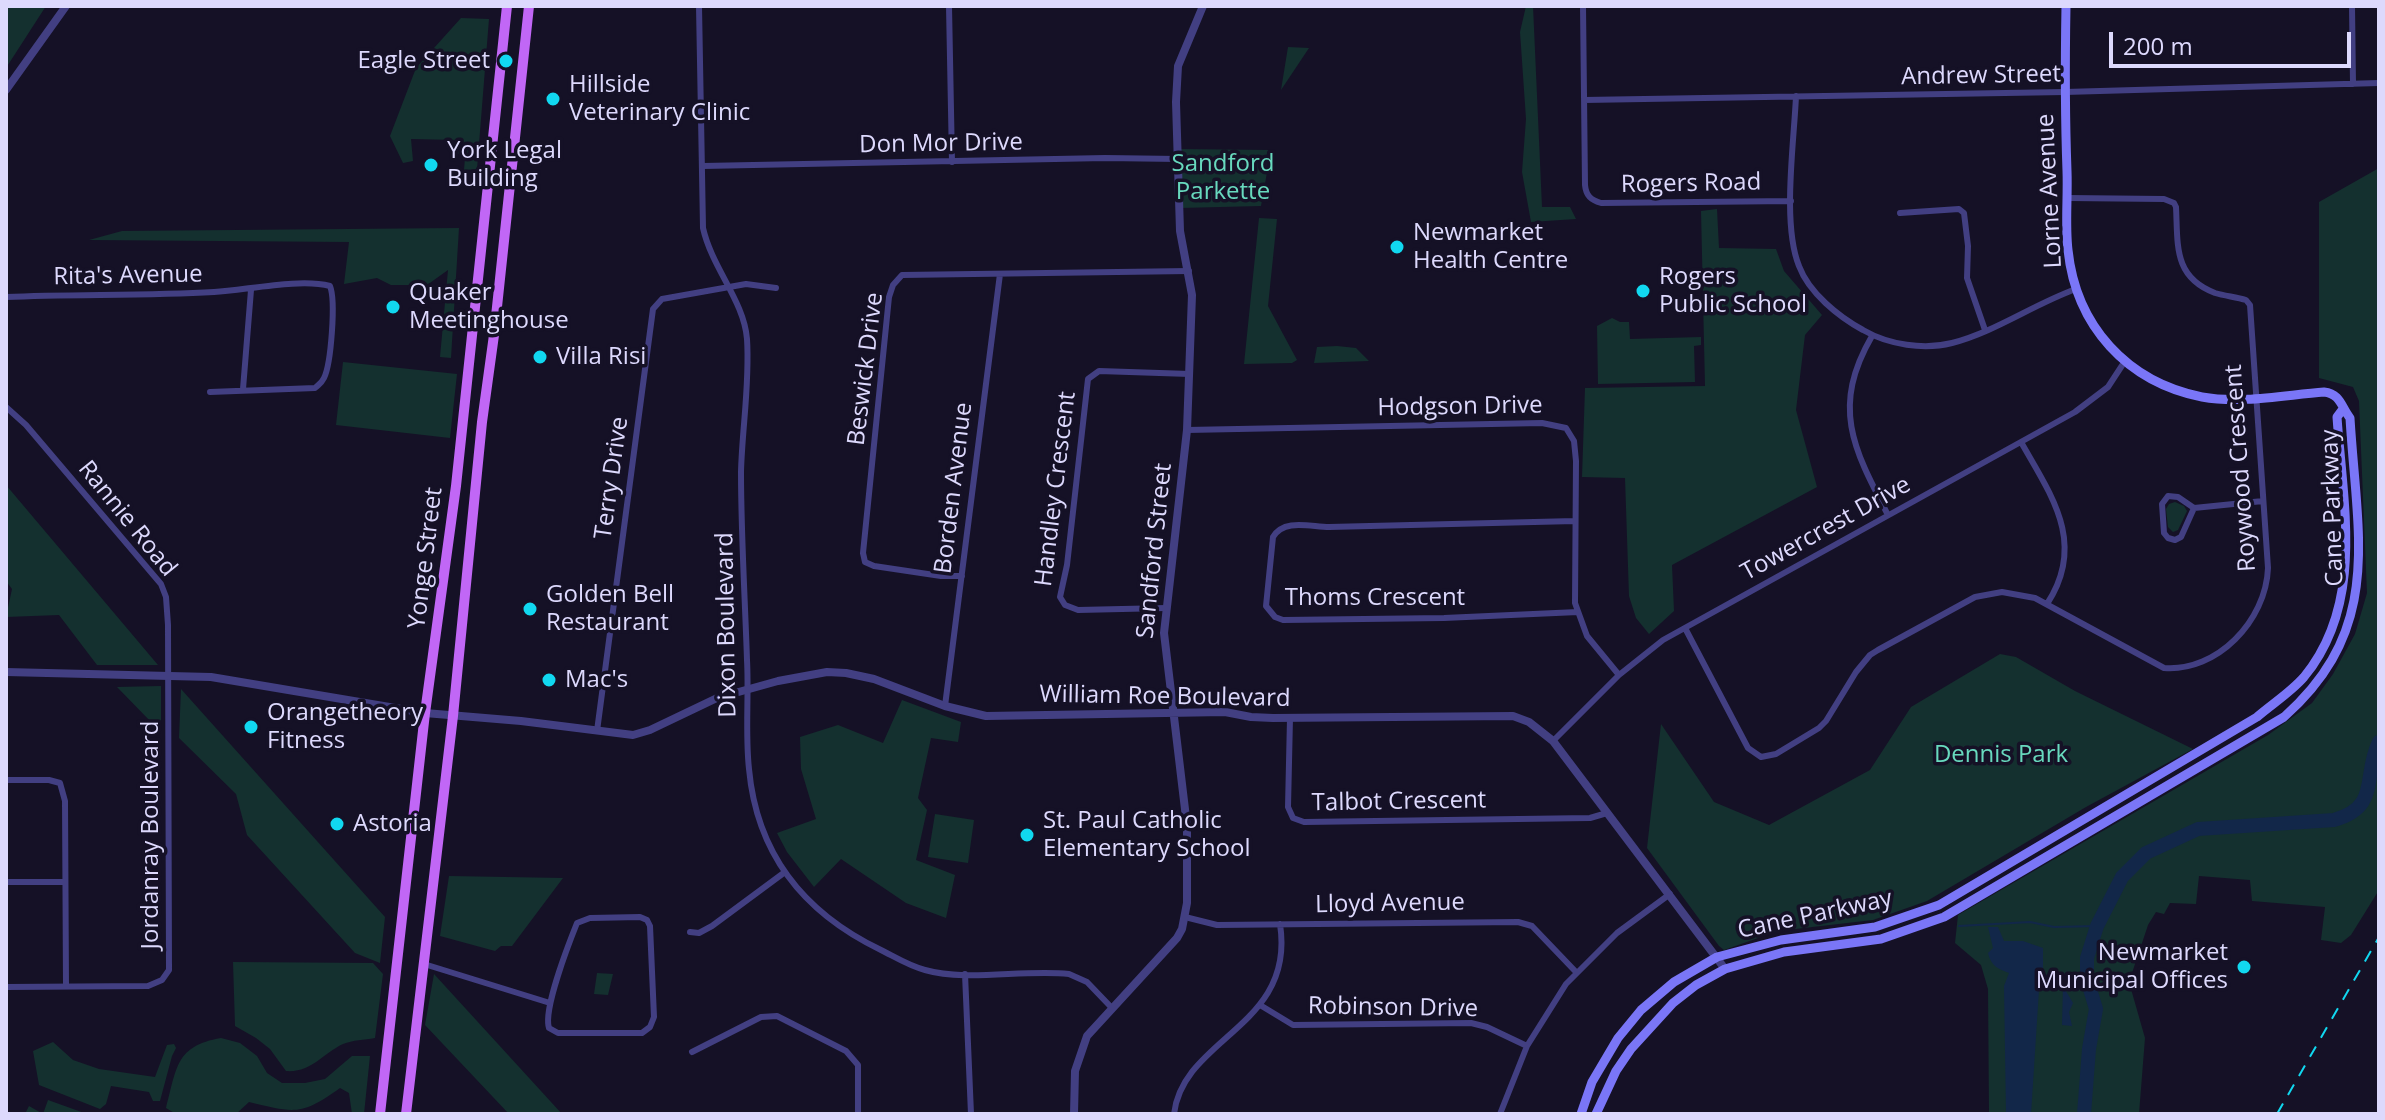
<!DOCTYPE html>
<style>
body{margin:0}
#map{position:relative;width:2385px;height:1120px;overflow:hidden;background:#151126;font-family:"Open Sans",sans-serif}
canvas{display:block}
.frame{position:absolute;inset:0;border:8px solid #ddd9fd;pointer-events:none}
.scale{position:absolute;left:2109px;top:32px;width:242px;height:36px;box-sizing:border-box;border:4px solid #ddd9fd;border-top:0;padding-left:10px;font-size:24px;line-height:28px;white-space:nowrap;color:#ddd9fd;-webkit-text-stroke:6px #151126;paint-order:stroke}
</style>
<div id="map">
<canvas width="2385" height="1120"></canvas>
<div class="frame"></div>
<div class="scale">200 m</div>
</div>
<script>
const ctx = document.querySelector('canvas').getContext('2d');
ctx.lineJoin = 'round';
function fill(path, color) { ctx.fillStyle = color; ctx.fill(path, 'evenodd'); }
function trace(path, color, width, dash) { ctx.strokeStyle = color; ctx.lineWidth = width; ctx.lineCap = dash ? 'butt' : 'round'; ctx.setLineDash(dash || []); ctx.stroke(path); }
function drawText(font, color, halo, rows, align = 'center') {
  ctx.font = font + ' "Open Sans",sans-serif'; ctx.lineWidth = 7; ctx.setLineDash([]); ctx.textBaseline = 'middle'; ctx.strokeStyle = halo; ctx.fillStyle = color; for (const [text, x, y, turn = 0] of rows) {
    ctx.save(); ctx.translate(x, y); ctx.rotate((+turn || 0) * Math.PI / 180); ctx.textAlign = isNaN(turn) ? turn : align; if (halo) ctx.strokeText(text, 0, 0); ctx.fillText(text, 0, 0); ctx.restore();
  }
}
fill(new Path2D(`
 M6 6H46L6 68Z
 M1526 6H1533L1542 207H1570L1576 219 1531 222 1522 172 1526 119 1520 32Z
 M461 18 489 19 477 169 464 170 465 158 457 153 458 140 411 139 413 161 403 163 390 136 416 68Z
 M1288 47 1309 48 1281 90Z
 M1179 149 1271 150 1261 206 1180 208Z
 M2379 168V890L2351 935 2341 943 2321 940 2325 907 2252 901 2250 880 2199 876 2196 904 2170 903 2164 914 2156 912 2148 925 2129 982 2145 1038 2139 1114H1989L1988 989 1981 965 1955 943 1958 915 2268 735 2312 703 2333 674 2355 634 2367 593 2359 401 2353 387 2319 378V202Z
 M1717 209 1719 248 1776 249 1784 271 1822 315 1805 335 1796 410 1817 487 1672 565 1674 611 1649 634 1636 618 1629 596 1625 478 1582 477 1585 388 1705 386 1701 211Z
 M1259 218 1277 219 1268 306 1297 360 1292 363 1244 364Z
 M459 228 451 358 440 357 448 270 427 285H391L377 278 344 284 349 242 89 240 122 231Z
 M1612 318 1620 322H1629L1630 339 1701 337V345L1694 346 1695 382 1598 384 1597 326Z
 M1337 346 1356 348 1369 361 1314 363 1317 347Z
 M343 362 457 374 450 438 336 425Z
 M6 485 158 665H97L59 615 6 617 12 589 6 581Z
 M2175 502 2184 506 2187 511 2178 530 2173 532 2168 527 2166 509 2169 504Z
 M2000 654 2016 657 2075 691 2193 749 2086 807 1927 901 1873 920 1778 931 1724 950 1719 946 1647 848 1661 724 1714 802 1769 825 1870 770 1911 707Z
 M161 686V725L153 724 117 687Z
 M181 689 385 917 380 963 355 953 247 835 236 794 179 738Z
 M902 700 961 722 958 742 931 738 918 798 927 810 916 860 955 875 946 918 906 903 841 859 814 887 787 852 777 833 816 819 801 769 800 737 838 725 883 743Z
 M935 814 974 820 968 863 928 857Z
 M449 876 563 878 512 946H501L495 951 440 936Z
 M233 962 373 963 383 974 375 1038C364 1040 353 1040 343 1044 322 1054 311 1073 286 1071L270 1049 256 1038 235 1026Z
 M597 973 613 974 608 995 594 994Z
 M434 974 562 1114H509L425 1025Z
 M221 1038 240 1043 257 1056 267 1073 282 1083H305L325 1079 352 1056H370L364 1114H352L349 1093 340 1088C301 1116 295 1113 249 1102L236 1114H176L166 1108C177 1068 175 1046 221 1038Z
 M53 1042 73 1060 99 1069 155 1077 167 1045 174 1044 176 1048 172 1056 160 1101H153L149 1092 111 1086 106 1104 100 1109 39 1085 33 1051Z
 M48 1100 87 1114H25L29 1106 43 1114Z`), '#14302f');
fill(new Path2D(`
 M1988 927H1998L2004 941H2023L2043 948V972L2036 976 2039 990 2031 1114H2006L2004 986 2009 973C1998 969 1991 966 1988 953L1993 948Z
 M2063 986 2073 1003 2069 1012 2072 1026 2062 1025Z`), '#122749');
trace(new Path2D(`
 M1959 926 2030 922 2054 927 2097 926`), '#122749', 2);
trace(new Path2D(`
 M2084 1114 2089 1049 2096 1009 2087 979V958L2097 926 2122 877 2146 853 2198 829 2334 820C2381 807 2362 776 2379 742`), '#122749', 14);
trace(new Path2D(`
 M699 6 703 228C712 268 744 301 747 339 750 383 742 429 741 472 741 535 745 598 747 660 749 696 745 733 749 769 757 855 804 913 881 950 895 957 909 966 925 970 967 982 1024 969 1069 974L1087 982 1111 1007
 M949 6 952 162
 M1583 6 1585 185C1586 196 1591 200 1601 203L1791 201
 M2352 6 2353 84
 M1796 96C1794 143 1782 224 1799 266 1809 293 1839 317 1863 330 1889 345 1924 350 1952 343 1995 332 2034 304 2076 289
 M1584 100 2065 92 2379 83
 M703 166 1105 158 1179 159
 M1900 213 1959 209 1964 213 1968 246 1967 278 1985 330
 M6 297C75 294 145 296 214 292 247 290 300 278 330 286 336 301 331 364 324 378 321 384 319 384 315 388L210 392
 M1872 336C1831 407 1853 448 1888 515
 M243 389 251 290
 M6 407 26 425 161 584 166 597 168 625 169 970 162 980 148 986 6 987
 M1187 430 1542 423 1566 428 1574 441 1576 461 1575 603 1587 636 1619 675
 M2021 442C2051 495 2087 543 2047 604
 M2194 508 2181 537 2175 540 2168 538 2164 533 2162 504 2168 496 2178 497 2194 508 2263 501
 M1575 521 1329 527C1311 527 1284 518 1273 537L1266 606 1275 617 1283 620 1444 618 1578 612
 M962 576H941L874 566 865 562 863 553 889 297 893 285 902 275 1189 271
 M1166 608 1078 610 1065 605 1060 597 1067 565 1088 379 1099 371 1190 374
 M1685 628 1748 748 1761 757 1776 754 1819 728 1826 721 1856 672 1870 655 1878 650 1975 597 2002 592 2035 598 2164 668C2217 672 2266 621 2268 568L2250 305 2246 300C2236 297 2225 296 2215 293 2173 277 2178 245 2176 207L2174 203 2164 199 2068 198
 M945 706 1000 274
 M1290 718 1288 807 1293 818 1304 822 1590 818 1607 813
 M597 731 653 309 662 299 746 284 776 288
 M1553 741 1619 675 1663 640 2075 412 2108 387 2125 361
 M6 780H49L60 783 65 801 66 986
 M6 882H64
 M640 917 647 920 650 926 654 1017 650 1027 642 1033H558L549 1028C543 1010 569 943 577 923L590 918Z
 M1185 917 1217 925 1518 922 1532 926 1576 972
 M690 932 699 933 712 926 785 872
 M424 964 550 1003
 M965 974 971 1114
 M1260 1005 1293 1025 1471 1023 1487 1027 1527 1046
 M692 1052 761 1017 777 1016 846 1051 858 1065V1114
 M1174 1114C1183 1037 1296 1027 1280 924
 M1500 1114 1527 1046 1566 984 1617 933 1670 894`), '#423f82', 6);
trace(new Path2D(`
 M6 90 66 6
 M6 672 211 677 425 713 521 721 633 735 650 730 717 698 778 681 827 672 846 673 874 679 945 706 986 716 1225 712 1251 717 1273 718 1513 716 1529 722 1553 741 1725 969
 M1074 1114 1075 1071 1087 1036 1177 938 1182 929 1187 903V826L1164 633 1187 430 1192 295 1180 231 1176 102 1178 66 1203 6`), '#423f82', 8);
trace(new Path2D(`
 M1581 1114 1592 1082 1618 1038 1641 1010 1674 982 1717 957 1781 940 1875 927 1939 905 2257 717C2272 704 2291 692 2304 677 2365 603 2343 505 2337 417L2343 409
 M1596 1114 1616 1071 1631 1049 1673 1003 1696 985 1725 969 1784 952 1881 939 1944 917 2284 717C2384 628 2357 537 2350 418 2341 407 2341 394 2324 392 2285 395 2241 404 2202 397 2127 382 2076 326 2068 250 2065 225 2068 197 2067 171 2065 116 2065 61 2066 6`), '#7a76f7', 9);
trace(new Path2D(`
 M380 1114 425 713 456 486 507 6
 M406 1114 453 716 482 422 494 335 529 6`), '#c167f6', 10);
trace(new Path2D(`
 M2277 1114 2379 937`), '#11d8f0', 2, [12, 10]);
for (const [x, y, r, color] of [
 [506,61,8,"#11d8f0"],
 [553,99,8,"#11d8f0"],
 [431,165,8,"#11d8f0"],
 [1397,247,8,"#11d8f0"],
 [1643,291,8,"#11d8f0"],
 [393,307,8,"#11d8f0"],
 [540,357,8,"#11d8f0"],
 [530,609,8,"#11d8f0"],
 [549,680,8,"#11d8f0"],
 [251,727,8,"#11d8f0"],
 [337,824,8,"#11d8f0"],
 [1027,835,8,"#11d8f0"],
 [2244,967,8,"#11d8f0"]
]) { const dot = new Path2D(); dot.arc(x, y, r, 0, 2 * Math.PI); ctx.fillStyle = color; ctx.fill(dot); trace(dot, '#151126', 3); }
drawText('24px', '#ddd9fd', '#151126', [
 ["Eagle Street",490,61,"right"],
 ["Hillside",569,85],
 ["Veterinary Clinic",569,113],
 ["York Legal",447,151],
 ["Building",447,179],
 ["Newmarket",1413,233],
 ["Health Centre",1413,261],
 ["Rogers",1659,277],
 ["Public School",1659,305],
 ["Quaker",409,293],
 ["Meetinghouse",409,321],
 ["Villa Risi",556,357],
 ["Golden Bell",546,595],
 ["Restaurant",546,623],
 ["Mac's",565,680],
 ["Orangetheory",267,713],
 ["Fitness",267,741],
 ["St. Paul Catholic",1043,821],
 ["Elementary School",1043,849],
 ["Astoria",353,824],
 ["Newmarket",2228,953,"right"],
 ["Municipal Offices",2228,981,"right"]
], 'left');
drawText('24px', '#ddd9fd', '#151126', [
 ["Andrew Street",1981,76,-1],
 ["Don Mor Drive",941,144,-1],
 ["Rogers Road",1691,184,-1],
 ["Lorne Avenue",2050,191,-93],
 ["Rita's Avenue",128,276,-1],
 ["Beswick Drive",866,369,-83],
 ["Hodgson Drive",1460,407,-1],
 ["Roywood Crescent",2241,468,-94],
 ["Terry Drive",612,478,-82],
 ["Borden Avenue",954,488,-83],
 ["Handley Crescent",1056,489,-83],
 ["Cane Parkway",2333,508,-92],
 ["Rannie Road",127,519,51],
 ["Towercrest Drive",1826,529,-29],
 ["Sandford Street",1155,551,-84],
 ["Yonge Street",426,558,-83],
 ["Thoms Crescent",1375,598],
 ["Dixon Boulevard",727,625,-91],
 ["William Roe Boulevard",1165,697,1],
 ["Talbot Crescent",1399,802,-1],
 ["Jordanray Boulevard",151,835,-90],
 ["Lloyd Avenue",1390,904,-1],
 ["Cane Parkway",1815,915,-12],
 ["Robinson Drive",1393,1008,1]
]);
drawText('24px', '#68d9be', '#151126', [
 ["Sandford",1223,164],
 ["Parkette",1223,192],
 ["Dennis Park",2001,755]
]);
</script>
